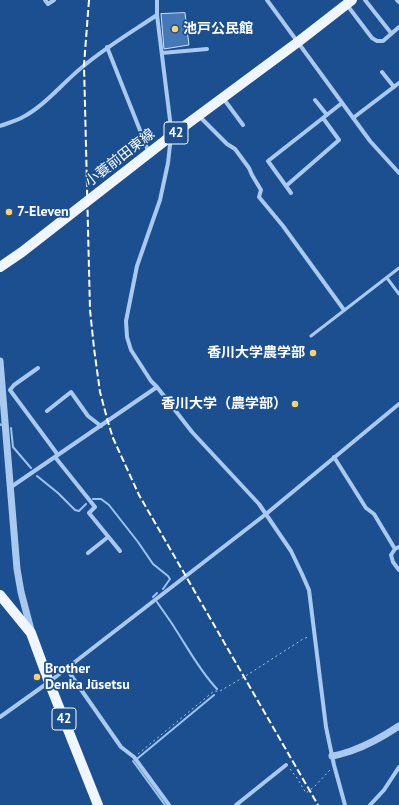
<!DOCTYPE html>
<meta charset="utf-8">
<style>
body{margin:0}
canvas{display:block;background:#1b4f8f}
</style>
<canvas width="399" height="805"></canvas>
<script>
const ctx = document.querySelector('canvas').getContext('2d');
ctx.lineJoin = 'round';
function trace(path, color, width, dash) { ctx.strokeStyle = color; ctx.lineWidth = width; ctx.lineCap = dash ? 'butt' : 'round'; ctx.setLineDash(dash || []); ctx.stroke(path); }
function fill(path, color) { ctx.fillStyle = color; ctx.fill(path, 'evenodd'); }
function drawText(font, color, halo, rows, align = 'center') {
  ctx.font = font + ' "PT Sans","Noto Sans JP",sans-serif'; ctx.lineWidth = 3.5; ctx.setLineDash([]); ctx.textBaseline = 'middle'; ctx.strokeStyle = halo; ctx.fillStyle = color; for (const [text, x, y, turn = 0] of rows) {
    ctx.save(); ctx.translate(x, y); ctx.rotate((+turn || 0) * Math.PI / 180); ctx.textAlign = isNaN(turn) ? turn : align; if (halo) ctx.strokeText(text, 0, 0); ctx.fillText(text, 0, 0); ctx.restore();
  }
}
trace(new Path2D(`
 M0 424 1 425
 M11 428 13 447 31 468
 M37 476 58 493 75 510 79 511 86 504
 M93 499H101L109 505 138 542 153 564 168 576 170 579 163 589
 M153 597 157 593
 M157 602C163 611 170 620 176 630 189 650 200 671 217 689
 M138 758 214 695
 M133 761 165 805`), '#9cc4f0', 2);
const building = new Path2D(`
 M185 13 189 45 164 49 161 14Z`);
fill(building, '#4478b7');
trace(building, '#cfe3fa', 1);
trace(new Path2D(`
 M138 754 214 691H220L244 677 303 639 308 637
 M290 769 297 778 306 793 314 787 330 770`), '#a9c9ee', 1, [2, 3]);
trace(new Path2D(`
 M387 278 399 294
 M311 336 399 268`), '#a9c9ee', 3);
trace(new Path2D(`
 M45 0 48 4 54 0
 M157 0V15L170 120 171 136 168 163 160 200 137 266 126 321 127 337 131 350 151 381 157 387 192 432 259 504 291 551 302 574 309 590 326 727 334 765 345 805
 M267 0 370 141 399 173
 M365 0 391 33
 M397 0 399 2
 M347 5 372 38 377 41H383L399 27
 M107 47 149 153
 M162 53 207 49
 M382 72 394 87
 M223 98 243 125
 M315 100 327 115
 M199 116 227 144 235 149 249 168 252 175 261 190 259 197 283 226 344 310
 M353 118 399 83
 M0 126C8 123 16 121 23 117 46 105 65 80 86 64 108 46 133 31 157 15
 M286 186 339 140 323 118
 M291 193 268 161 342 103
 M38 368 14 385 10 390 58 455
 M47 411 71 392 88 416 101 426
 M55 457 95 507 89 513 120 551
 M334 457 366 508 374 514 395 549
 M11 487 157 387
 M399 547 395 549 391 555 393 562 399 570
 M88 553 108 537
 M66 668 121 747 134 757 169 805
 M0 717 49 682 266 514 399 404
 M236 805 286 765
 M370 805 384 790 399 767`), '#a9c9ee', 4);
trace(new Path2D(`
 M0 361 17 569 21 592 31 630
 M332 756C339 755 345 753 351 751 368 745 384 736 399 726`), '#a9c9ee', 7);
trace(new Path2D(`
 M0 267 22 252 171 136 298 42 352 0
 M0 595 31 633 49 682 98 805`), '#f0f6ff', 10);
trace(new Path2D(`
 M89 0 84 65 90 310 94 348 100 392 108 422 113 438 139 495 318 805`), '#fff', 2, [7, 3]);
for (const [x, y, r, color] of [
 [175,29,4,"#ffd166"],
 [9,212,4,"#ffd166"],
 [313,353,4,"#ffd166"],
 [295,404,4,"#ffd166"],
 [37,677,4,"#ffd166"]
]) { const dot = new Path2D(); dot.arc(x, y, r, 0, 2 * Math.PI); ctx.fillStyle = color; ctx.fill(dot); trace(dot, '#1b4f8f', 1.5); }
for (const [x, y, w] of [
 [176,133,24],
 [64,719,24]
]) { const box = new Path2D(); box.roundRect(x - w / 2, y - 11, w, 22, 3); ctx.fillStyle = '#1b4f8f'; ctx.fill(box); trace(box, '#fff', 1); }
drawText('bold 13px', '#fff', null, [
 ["42",176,133],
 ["42",64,719]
]);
drawText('bold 14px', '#fff', '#1b4f8f', [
 ["池戸公民館",183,29],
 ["7-Eleven",17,212],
 ["香川大学農学部",305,353,"right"],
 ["香川大学（農学部）",287,404,"right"],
 ["Brother",45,669],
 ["Denka Jūsetsu",45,685]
], 'left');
drawText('14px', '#fff', '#1b4f8f', [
 ["小蓑前田東線",120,158,-38]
]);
</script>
